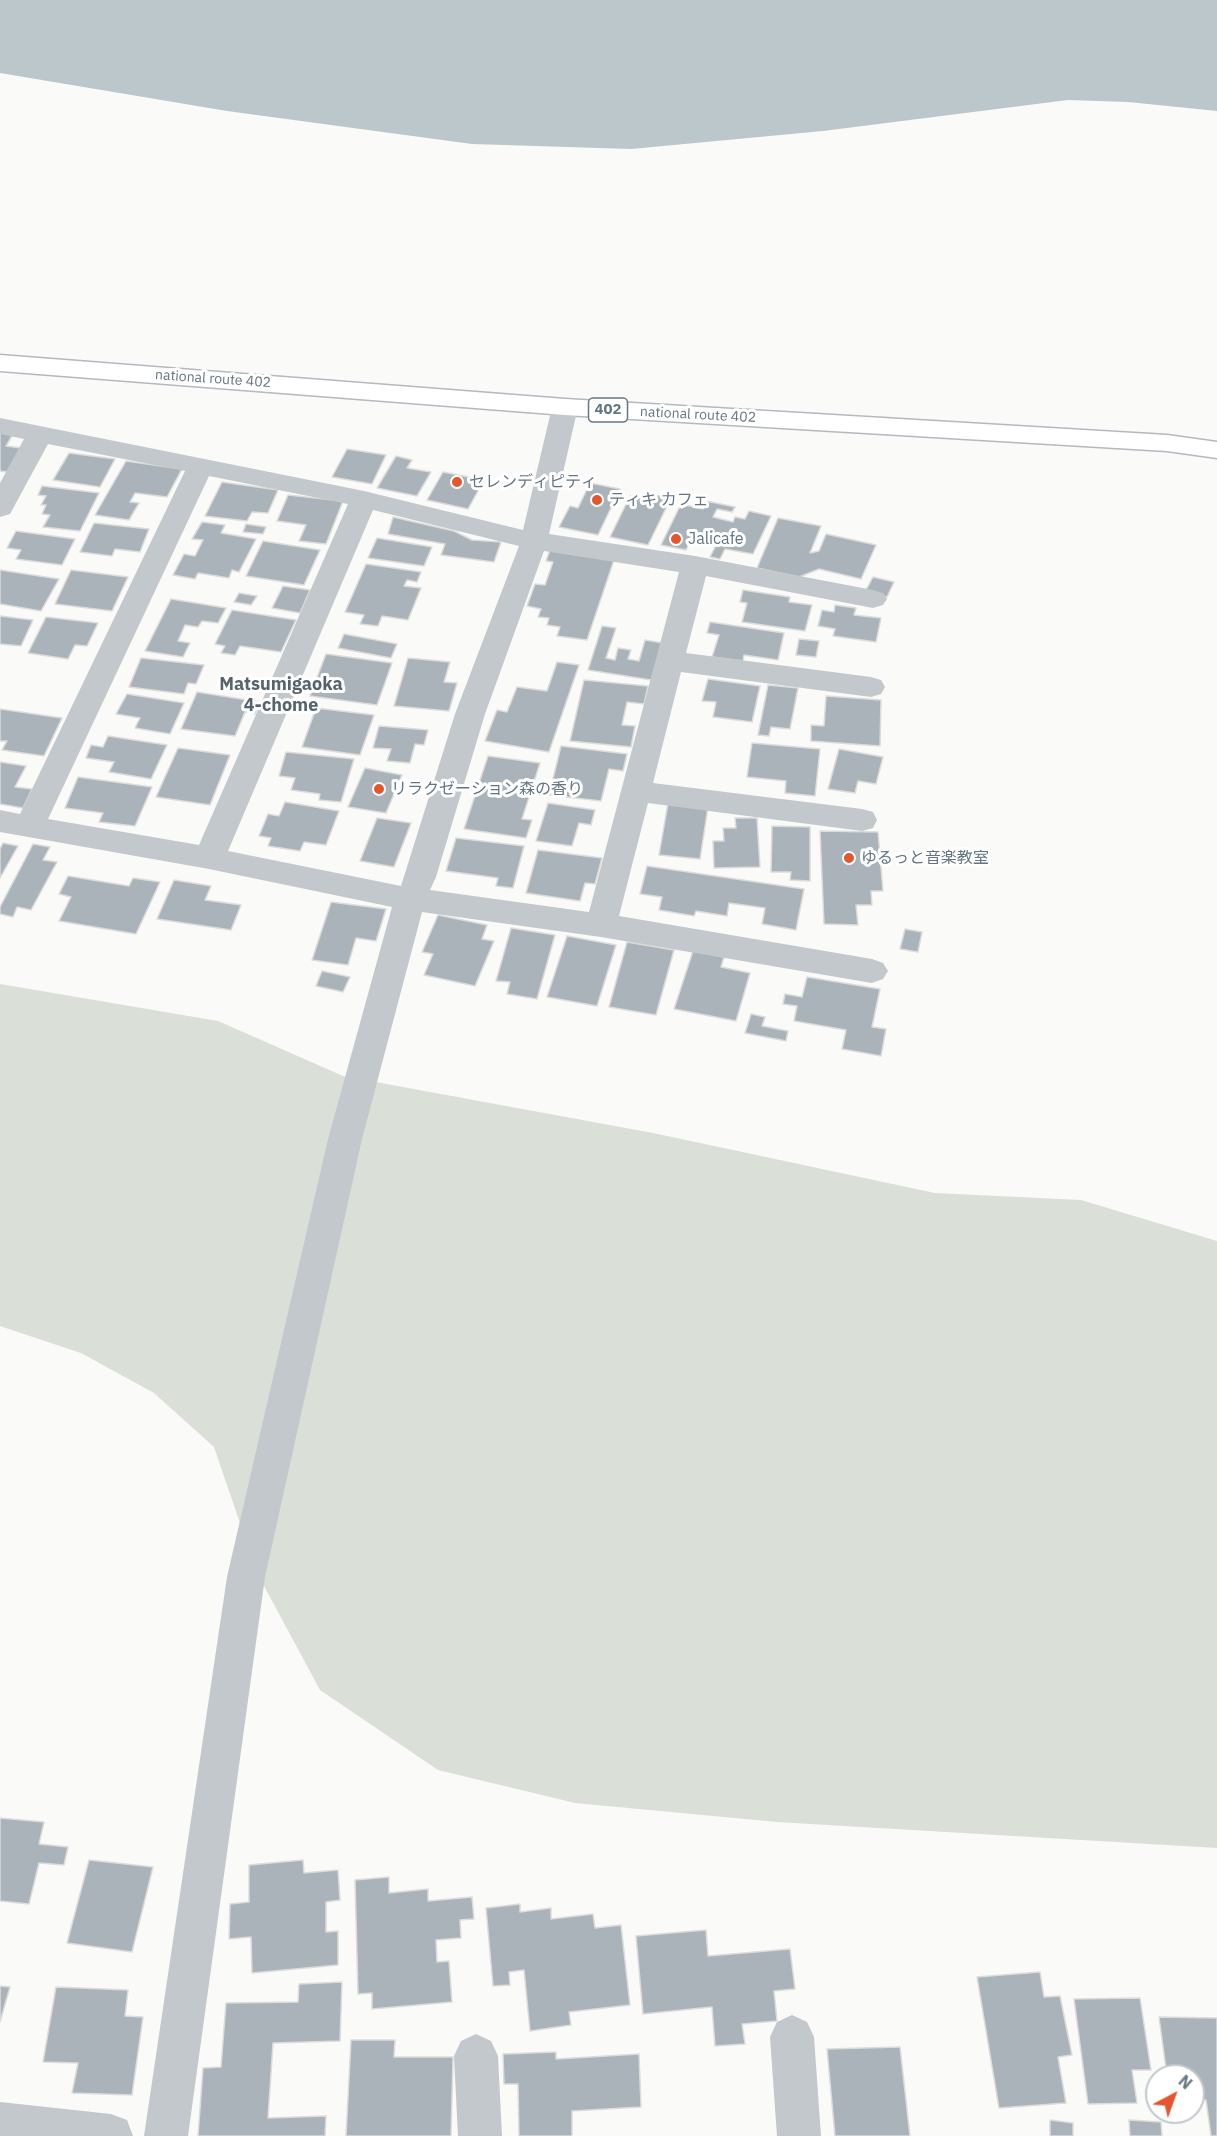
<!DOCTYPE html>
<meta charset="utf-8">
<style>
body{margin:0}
#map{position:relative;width:1217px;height:2136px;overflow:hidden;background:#fafaf8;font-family:"IBM Plex Sans",sans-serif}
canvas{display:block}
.north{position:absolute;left:1145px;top:2064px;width:60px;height:60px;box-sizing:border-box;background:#fff;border:2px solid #c1c8cd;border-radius:50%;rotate:41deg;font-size:16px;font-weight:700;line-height:24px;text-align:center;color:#657683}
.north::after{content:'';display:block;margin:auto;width:21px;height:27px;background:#e4572e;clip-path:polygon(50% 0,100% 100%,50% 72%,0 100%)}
</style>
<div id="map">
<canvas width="1217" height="2136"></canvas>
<div class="north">N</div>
</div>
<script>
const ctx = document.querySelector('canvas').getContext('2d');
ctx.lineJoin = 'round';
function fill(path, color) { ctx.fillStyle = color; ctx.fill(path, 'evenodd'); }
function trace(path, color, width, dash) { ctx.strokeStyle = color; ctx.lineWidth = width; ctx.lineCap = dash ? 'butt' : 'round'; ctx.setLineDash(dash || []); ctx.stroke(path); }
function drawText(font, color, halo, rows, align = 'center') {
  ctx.font = font + ' "IBM Plex Sans","Noto Sans JP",sans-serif'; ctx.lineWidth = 6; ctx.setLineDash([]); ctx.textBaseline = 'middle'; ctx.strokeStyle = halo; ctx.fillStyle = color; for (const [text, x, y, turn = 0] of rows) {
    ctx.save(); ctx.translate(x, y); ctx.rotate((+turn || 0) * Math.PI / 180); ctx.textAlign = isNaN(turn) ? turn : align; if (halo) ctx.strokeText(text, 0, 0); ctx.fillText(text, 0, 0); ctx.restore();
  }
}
fill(new Path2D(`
 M0 984 218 1021 343 1076 653 1133 935 1193 1081 1200 1217 1241V1848L777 1822 575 1803 438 1770 320 1690 257 1573 214 1447 154 1393 81 1353 0 1326Z`), '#dadfd7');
fill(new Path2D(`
 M0 0H1217V111L1128 102 1068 100 823 131 631 149 472 144 227 111 0 73Z`), '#bbc7cb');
const building = new Path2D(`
 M0 432 13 434 6 446 21 448 7 472 0 471Z
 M347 449 386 455 372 484 332 477Z
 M69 453 115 459 100 487 53 480Z
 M396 456 412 460 407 468 431 472 417 496 377 488Z
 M126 461 182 469 167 497 135 493 130 502 139 503 129 520 95 515Z
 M443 472 484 480 468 509 427 500Z
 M222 482 278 490 268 513 252 512 247 521 205 516Z
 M590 483 620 489 598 535 559 527 570 506 578 508Z
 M42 486 99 493 80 531 43 527 50 515 42 514 46 505H41L46 496 38 495Z
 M645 493 671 498 648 545 610 537 630 496 643 498Z
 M288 495 343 501 326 544 299 541 306 525 277 521Z
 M706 501 735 507 732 512 717 509 713 517 733 522 735 517 745 519 749 511 771 516 753 554 725 549 720 559 710 557 716 545 691 539 686 550 661 545 681 504 703 509Z
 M393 517 454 531 472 540 501 542 494 562 441 555 445 544 388 534Z
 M778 518 821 526 810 553 819 551 826 534 876 545 861 579 819 569 799 577 757 568Z
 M202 522 225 525 221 533 256 539 239 572 232 570 229 578 198 573 195 579 173 575 184 554 195 556 203 540 192 539Z
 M94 523 149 529 140 552 115 549 112 556 80 552Z
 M246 524 266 527 263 534 243 532Z
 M16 531 75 539 62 565 16 559 21 550 7 548Z
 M377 538 432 547 424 566 368 558Z
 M263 541 320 550 304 585 246 576Z
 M550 550 614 560 587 640 557 636 560 627 547 625 549 618 538 617 541 609 527 606 535 584 545 585 553 562 546 561Z
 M366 564 421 572 417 582 407 580 404 586 421 588 408 620 382 616 378 626 360 624 364 615 345 612Z
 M0 570 59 579 41 611 0 604Z
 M71 570 128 577 112 611 55 604Z
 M873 577 894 582 887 597 865 592Z
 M283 586 310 590 300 613 272 608Z
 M743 590 790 597 789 602 812 605 805 631 742 622 747 603 740 602Z
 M239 593 257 596 251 605 234 602Z
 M171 599 226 608 218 623 202 621 198 627 185 625 178 641 190 643 183 657 145 651Z
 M835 605 856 608 854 615 881 618 876 642 833 636 835 629 818 626 822 610 834 612Z
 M232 610 296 620 281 652 240 646 235 655 221 653 225 646 215 644Z
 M0 616 33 620 21 646 0 644Z
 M46 617 98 623 87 646 75 645 68 659 28 653Z
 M710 622 784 633 778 660 744 655 743 661 712 657 719 635 707 633Z
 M602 626 616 628 606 658 615 660 618 648 631 650 628 659 639 661 645 640 663 643 651 680 588 670Z
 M344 634 397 644 391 658 338 648Z
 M799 639 819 641 816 657 796 655Z
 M326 654 392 663 377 705 310 696Z
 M141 658 204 665 196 684 188 683 184 694 129 687Z
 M408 658 450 662 444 682 457 683 449 711 394 706Z
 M557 662 579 665 549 752 485 741 497 710 507 712 517 687 547 691Z
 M708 679 760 686 752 722 713 717 716 702 702 701Z
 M584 680 648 686 644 704 627 702 622 725 635 726 631 747 570 741Z
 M768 685 798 688 790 729 771 727 769 736 758 735Z
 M197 692 260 702 255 714 245 712 235 736 181 729Z
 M127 694 184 703 170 734 135 728 140 718 116 714Z
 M826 696 881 700 880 746 811 741V725L824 726Z
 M316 708 374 715 360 755 302 747Z
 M0 709 62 718 44 756 2 750 7 741H0Z
 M379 726 428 730 424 745 415 744 410 763 387 761 391 749 373 748Z
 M108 736 167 745 151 779 109 772 114 762 86 758 91 745 103 747Z
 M752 743 820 749 815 796 785 793 786 781 747 777Z
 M561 746 627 754 623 771 609 769 601 801 549 795Z
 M178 748 230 755 210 805 156 797Z
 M839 749 883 757 876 784 858 781 855 793 828 789Z
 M286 752 354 759 341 802 319 800 320 794 291 790 295 778 279 776Z
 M488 756 540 763 522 819 532 820 526 838 464 829Z
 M0 762 26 766 15 787 32 789 23 808 0 804Z
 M365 768 402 775 386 813 348 807Z
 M78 777 152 787 135 826 99 822 103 813 65 808Z
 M285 802 339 811 326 845 304 842 300 851 268 846 271 838 259 836 268 814 279 816Z
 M548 803 595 810 591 825 579 823 572 846 536 841Z
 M668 803 708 807 700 859 659 855Z
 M377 818 411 823 394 867 360 861Z
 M735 818H757L760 867 714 868 713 841H724L723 828H736Z
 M772 826 810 827V881L790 880 791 872H771Z
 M820 831 878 832 883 891H871L872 905H856L858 925 824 924Z
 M456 838 524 846 513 888 496 886 498 878 446 871Z
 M3 843 18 846 0 878V849Z
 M33 844 50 847 43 860 57 862 31 910 17 907 13 917 0 914V907Z
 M538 850 602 858 595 884 585 883 580 901 526 893Z
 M647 866 804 889 796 930 762 924 765 908 729 903 727 916 696 911 694 916 659 910 662 897 640 894Z
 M68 876 129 886 133 878 160 882 136 934 59 921 71 897 59 894Z
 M174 880 211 886 205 900 241 905 231 930 157 919Z
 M331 902 386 909 376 941 356 938 348 965 312 960Z
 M438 915 487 925 482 939 494 941 475 986 424 975 433 954 422 952Z
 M511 928 555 935 537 999 507 994 510 982 496 981Z
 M905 929 922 932 918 952 900 949Z
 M567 936 616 945 597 1006 547 997Z
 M627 942 674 950 656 1015 609 1007Z
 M693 951 724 957 721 967 750 973 736 1021 674 1009Z
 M322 971 350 977 343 992 316 986Z
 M807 977 880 989 872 1027 886 1029 881 1056 842 1049 846 1030 794 1021 797 1006 783 1004 785 994 802 997Z
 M751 1014 765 1017 762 1026 788 1031 786 1041 745 1033Z
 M0 1818 44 1822 39 1844 68 1847 64 1865 39 1863 29 1904 0 1901Z
 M89 1860 153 1867 132 1952 67 1943Z
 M303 1860 304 1873 338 1870 340 1900 326 1902V1932L338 1931V1965L252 1973 251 1937 229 1939 230 1904 249 1902V1865Z
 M389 1877V1893L428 1889V1901L472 1897 474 1919 460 1920 461 1938 436 1940 437 1962 449 1961 452 2002 372 2009V1993L358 1994 355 1880Z
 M520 1904V1912L551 1908V1919L593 1914 595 1928 621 1925 630 2005 569 2012 571 2025 530 2031 524 1970 509 1972 510 1985 493 1986 486 1908Z
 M706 1930 708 1956 790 1949 795 1989 774 1991 777 2021 742 2024 745 2044 715 2046 712 2007 643 2014 636 1936Z
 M1040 1972 1044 1997 1060 1996 1072 2055 1058 2057 1066 2103 999 2108 977 1977Z
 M342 1982 340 2041 273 2043 268 2118 326 2116 325 2136H198L203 2068 221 2067 226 2003 298 2002 299 1984Z
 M0 1986 10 1987 0 2022Z
 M56 1987 128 1990 125 2016 143 2017 132 2095 72 2093 78 2063 43 2062Z
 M1140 1998 1151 2070H1132L1137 2103 1088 2104 1074 1999Z
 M1159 2017 1217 2018V2136H1211L1206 2100 1193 2099V2076H1167Z
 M351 2040H395L394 2057H453L451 2136H346Z
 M900 2047 910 2136H835L827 2049Z
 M556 2052V2059L639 2054 641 2107 572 2111V2136H519L518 2084H504L503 2054Z
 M1050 2120 1073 2123V2136H1050Z
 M1129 2120 1161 2122 1162 2136H1130Z`);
fill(building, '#aab3b9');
trace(building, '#dcdcda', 1.5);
const trunk = new Path2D(`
 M0 355 565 399 1167 435 1217 442V458L1167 451 565 415 0 371Z`);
trace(trunk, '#b4b9bd', 3);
fill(new Path2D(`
 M565 399 574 401 578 407 549 534 695 556 873 590 883 593 887 599 883 605 873 608 706 576 686 653 871 677 881 680 885 687 881 694 871 697 681 672 653 783 862 809 873 812 877 820 873 828 862 831 648 803 619 916 872 959 883 963 888 971 883 979 872 983 601 937 422 912 362 1139 265 1577 188 2136H144L227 1577 328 1139 392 907 209 869 0 832V810L20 814 185 471 48 444 10 514 0 517V483L24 439 0 434V418L364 491 523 530 552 407 556 401ZM209 476 348 504 199 845 48 819ZM373 510 519 546 455 714 401 886 228 851ZM544 551 679 572 589 912 430 890 436 877 485 714Z
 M792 2015 807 2022 814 2037 821 2136H777L770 2037 777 2022Z
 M476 2034 491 2041 498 2056 502 2136H458L454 2056 461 2041Z
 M0 2102 111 2114 127 2120 133 2136H0Z`), '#c3c8cc');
fill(trunk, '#fff');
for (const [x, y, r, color] of [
 [457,482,6,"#e4572e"],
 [597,500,6,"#e4572e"],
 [676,539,6,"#e4572e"],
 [379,789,6,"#e4572e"],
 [849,858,6,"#e4572e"]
]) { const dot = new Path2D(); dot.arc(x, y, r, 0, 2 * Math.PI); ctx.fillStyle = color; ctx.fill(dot); trace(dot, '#fff', 2); }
drawText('14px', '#657683', '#fff', [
 ["national route 402",213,379,4],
 ["national route 402",698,415,3]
]);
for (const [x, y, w] of [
 [608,410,39]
]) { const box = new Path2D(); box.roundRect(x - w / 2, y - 12, w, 24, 4.5); ctx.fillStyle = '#fff'; ctx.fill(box); trace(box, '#657683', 1.5); }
drawText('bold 15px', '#657683', null, [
 ["402",608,410]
]);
drawText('16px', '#657683', '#fff', [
 ["セレンディピティ",469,482],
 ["ティキ カフェ",609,500],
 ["Jalicafe",688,539],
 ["リラクゼーション森の香り",391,789],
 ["ゆるっと音楽教室",861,858]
], 'left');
drawText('bold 18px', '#57646e', '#fff', [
 ["Matsumigaoka",281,685],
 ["4-chome",281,706]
]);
</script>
